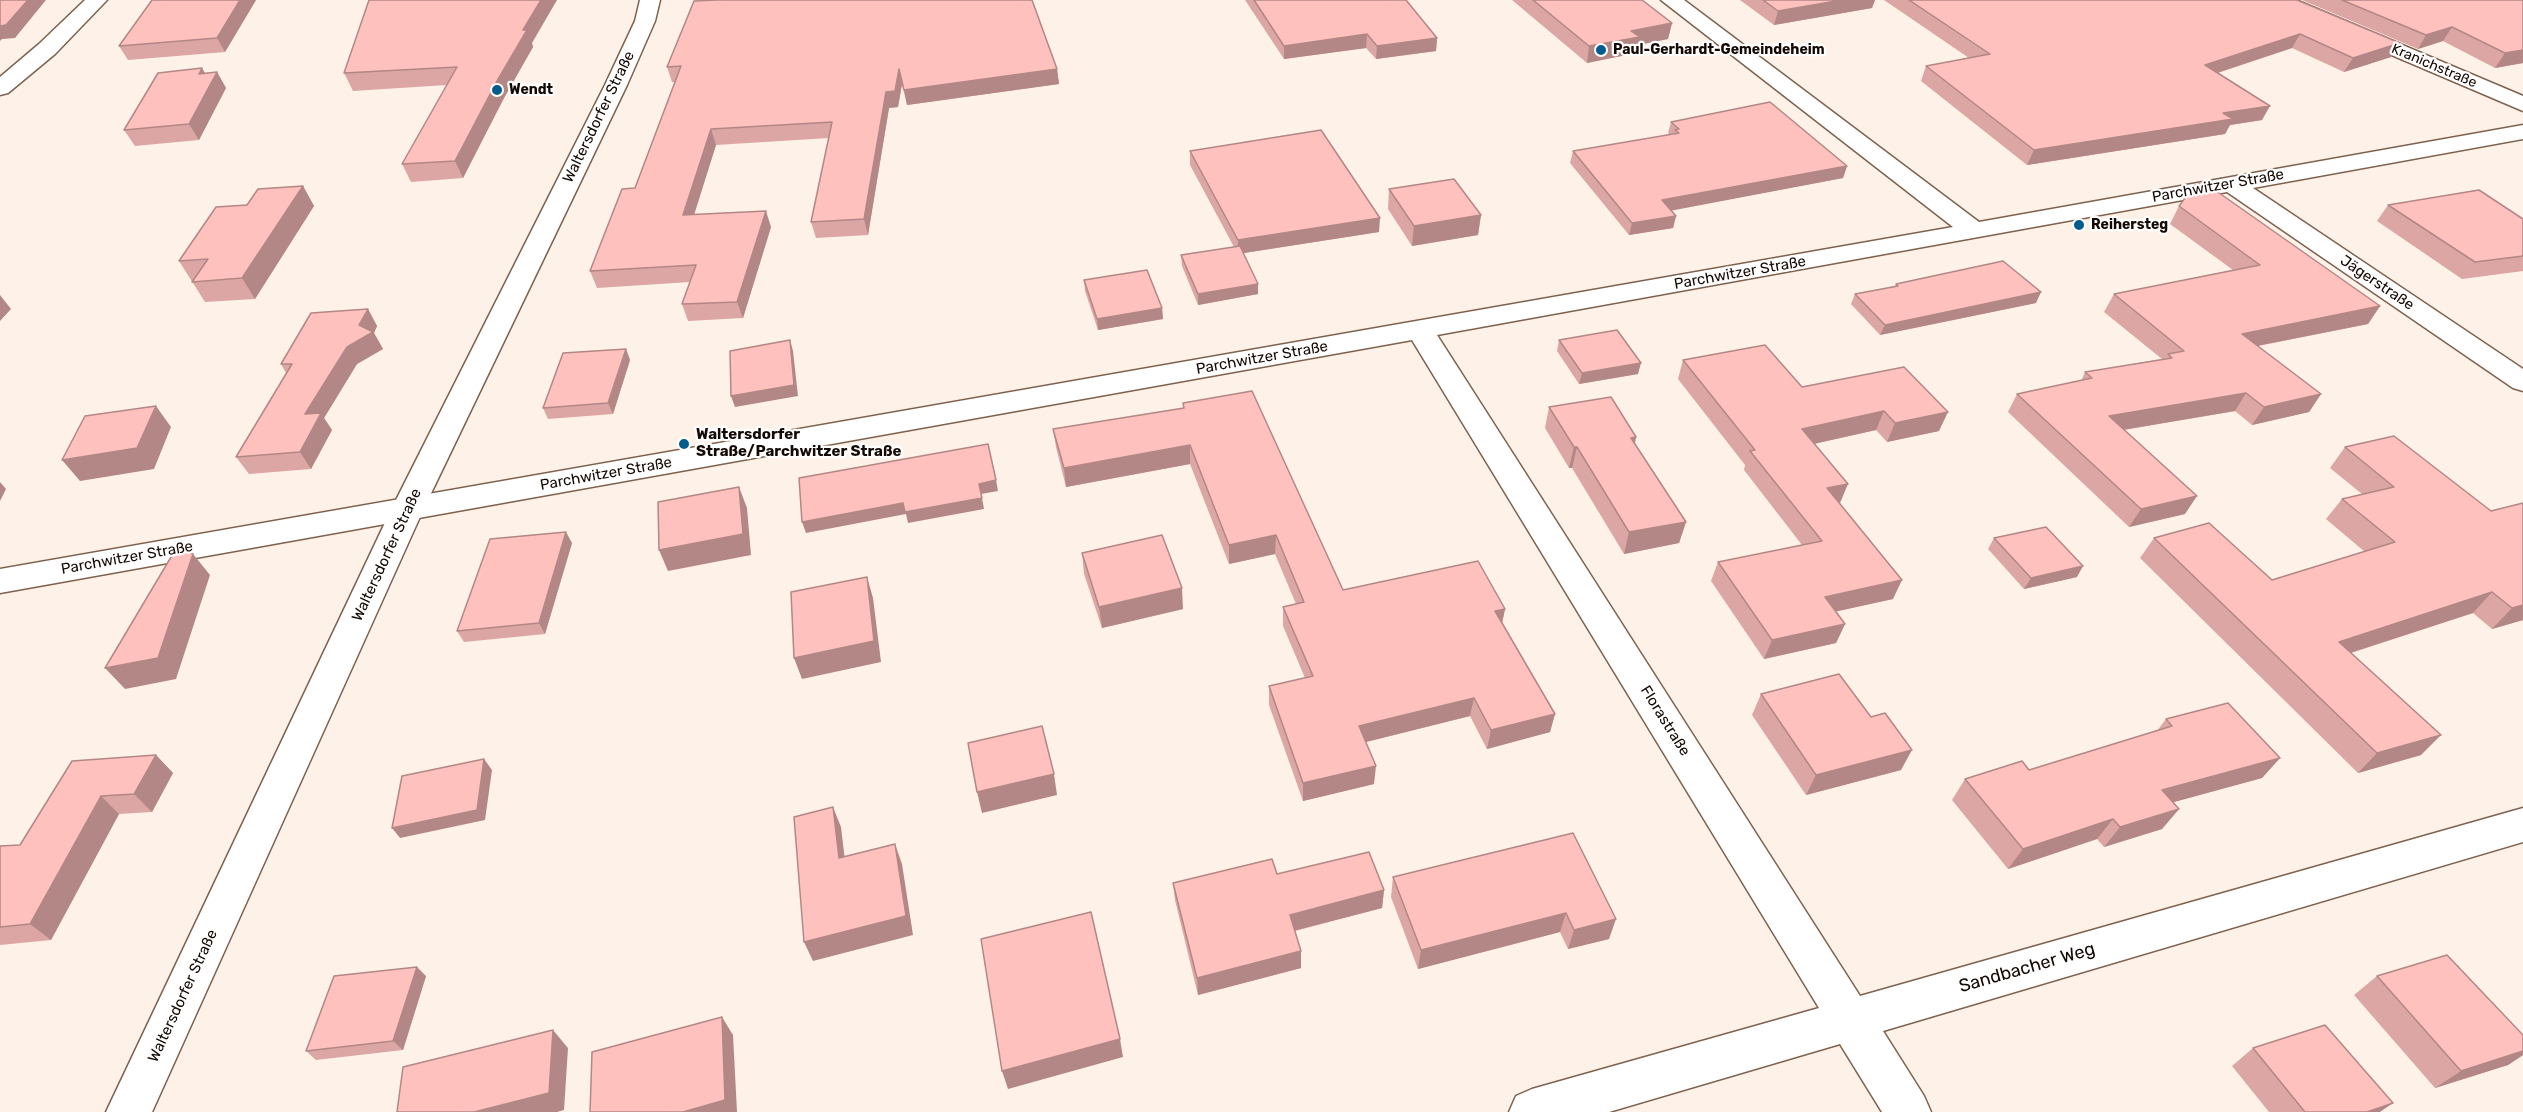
<!DOCTYPE html>
<meta charset="utf-8">
<style>
body{margin:0}
canvas{display:block;background:#fef1e8}
</style>
<canvas width="2523" height="1112"></canvas>
<script>
const ctx = document.querySelector('canvas').getContext('2d');
ctx.lineJoin = 'round';
function trace(path, color, width, dash) { ctx.strokeStyle = color; ctx.lineWidth = width; ctx.lineCap = dash ? 'butt' : 'round'; ctx.setLineDash(dash || []); ctx.stroke(path); }
function fill(path, color) { ctx.fillStyle = color; ctx.fill(path, 'evenodd'); }
function drawText(font, color, halo, rows, align = 'center') {
  ctx.font = font + ' Rubik,sans-serif'; ctx.lineWidth = 4.5; ctx.setLineDash([]); ctx.textBaseline = 'middle'; ctx.strokeStyle = halo; ctx.fillStyle = color; for (const [text, x, y, turn = 0] of rows) {
    ctx.save(); ctx.translate(x, y); ctx.rotate((+turn || 0) * Math.PI / 180); ctx.textAlign = isNaN(turn) ? turn : align; if (halo) ctx.strokeText(text, 0, 0); ctx.fillText(text, 0, 0); ctx.restore();
  }
}
const street = new Path2D(`
 M85 0H107L55 54 8 93 0 95V77L39 44Z
 M1661 0H1684L1979 222 2523 125V139L2253 188 2523 369V391L2513 388 2227 192 1437 335 1860 996 2523 808V842L1883 1031 1924 1096 1931 1112H1882L1840 1044 1609 1112H1509L1516 1096 1532 1089 1819 1008 1412 340 0 593V569L1953 227Z
 M2269 0H2296L2523 96V111L2272 4Z`);
const secondary = new Path2D(`
 M640 0H660L655 21 627 85 424 508 152 1112H106L392 508 605 85 635 21Z`);
trace(street, '#7e624e', 3);
trace(secondary, '#7e624e', 3);
fill(street, '#fff');
fill(secondary, '#fff');
fill(new Path2D(`
 M256 0 225 52 128 60 119 46Z
 M1245 0H1406L1437 38 1436 51 1376 59 1366 48 1284 59Z
 M1512 0H1642L1672 23 1668 39 1638 45 1636 53 1587 63Z
 M1740 0H1875L1872 8 1774 25Z
 M1884 0H2297L2391 57 2344 72 2292 48 2218 73 2262 120 2230 125 2225 134 2027 165 1921 81 1926 66 1969 58Z
 M2302 0H2523V63L2495 68 2443 41 2418 49Z
 M694 1 1057 69 1059 84 907 105 902 84 898 107 889 108 868 235 816 238 811 222 829 138 716 145 694 214 771 227 743 318 688 321 682 304 690 282 597 288 590 271 635 188 675 82H672L667 67Z
 M532 43 533 47 504 98 463 178 411 182 402 164 447 85 353 91 344 73Z
 M217 72 226 88 199 140 135 146 124 130 206 73Z
 M1671 122 1847 166 1843 178 1671 210 1676 216 1673 228 1629 235 1570 163 1573 151 1670 135 1668 133Z
 M1190 151 1379 232 1243 253 1258 294 1198 305 1182 266 1181 255 1234 247 1190 165Z
 M303 186 314 206 255 299 205 302 179 261 247 205Z
 M1389 189 1481 215 1478 235 1412 246 1388 209Z
 M2388 205 2523 219V271L2462 279 2377 221Z
 M2179 206 2380 306 2368 324 2258 346 2321 394 2309 412 2252 425 2235 411 2124 430 2185 514 2129 527 2008 412 2017 394 2081 381 2085 372 2162 359 2104 312 2114 294 2233 270 2170 224Z
 M1084 280 1162 308 1163 319 1098 330 1085 291Z
 M1896 284 2036 303 1880 335 1851 304 1855 294 1895 286Z
 M368 309 377 326 374 333 383 349 357 364 324 418 332 430 311 469 249 474 236 457 286 373 281 364Z
 M1559 340 1638 374 1579 384 1557 351Z
 M626 349 630 360 613 414 548 419 543 408Z
 M1683 360 1802 387 1904 367 1939 431 1887 442 1876 430 1814 444 1840 503 1893 599 1836 611 1845 624 1836 643 1764 659 1711 581 1718 562 1802 545 1744 470 1745 465 1678 379Z
 M1183 403 1343 590 1505 609 1502 623 1555 714 1550 732 1487 749 1470 716 1366 742 1374 784 1303 801 1269 705V686L1305 678 1283 626V607L1296 604 1275 554 1229 564 1190 464 1066 487 1056 447 1053 429 1183 408Z
 M1549 407 1636 437 1635 444 1686 522 1679 543 1624 554 1572 468H1569L1545 428Z
 M2345 447 2491 511 2523 503V620L2492 629 2473 613 2351 653 2421 755 2358 773 2140 558 2154 538 2272 580 2365 552 2326 519 2342 499 2362 494 2330 468Z
 M1994 538 2077 577 2024 589 1988 549Z
 M572 543 545 634 464 642 457 631Z
 M1082 553 1183 609 1102 628 1084 574Z
 M1761 694 1901 770 1806 795 1752 715Z
 M2166 719 2280 758 2262 778 2173 802 2179 809 2162 829 2104 847 2097 839 2008 869 1952 800 1965 779 2029 770 2157 731Z
 M156 755 173 773 152 812 119 814 51 940 0 945V846L20 845Z
 M1573 833 1609 939 1568 949 1560 932 1418 969 1391 897 1393 877Z
 M1277 874 1384 890 1382 908 1295 931 1301 968 1198 995 1175 900 1173 883Z
 M426 976 403 1050 316 1060 306 1051Z
 M2377 976 2523 1035V1055L2508 1065 2435 1088 2354 995Z
 M2253 1048 2380 1112H2269L2232 1066Z`), '#dba6a3');
fill(new Path2D(`
 M28 0H46L15 38 2 39 0 41V26Z
 M240 0H256L225 52 217 38Z
 M541 0H557L532 43 533 47 504 98 463 178 455 161 523 30Z
 M1842 0H1875L1872 8 1774 25 1778 11Z
 M1672 23 1668 39 1638 45 1636 53 1587 63 1589 46 1631 31Z
 M2452 27 2443 41 2418 49 2426 35Z
 M1367 34 1366 48 1284 59V46Z
 M2300 34 2292 48 2198 79 2205 65Z
 M1437 38 1436 51 1376 59 1377 46Z
 M2400 43 2391 57 2344 72 2353 58Z
 M2523 50V63L2495 68 2505 53Z
 M202 68 211 83 217 72 226 88 199 140 189 124 199 74Z
 M899 69 902 84 898 107 889 108 868 235 864 219 886 92Z
 M1057 69 1059 84 907 105 904 90Z
 M2270 106 2262 120 2230 125 2225 134 2027 165 2034 150 2223 113Z
 M711 129 716 145 689 231 683 215Z
 M1847 166 1843 178 1659 213 1662 200Z
 M303 186 314 206 255 299 242 278Z
 M766 211 771 227 743 318 737 302Z
 M1481 215 1478 235 1412 246 1414 226Z
 M1676 216 1673 228 1629 235 1632 223Z
 M1380 218 1379 232 1238 254V240Z
 M1258 284V294L1198 305V294Z
 M2041 292 2036 303 1880 335 1885 325Z
 M0 295 11 309 0 321Z
 M2380 306 2368 324 2231 351 2242 334Z
 M1162 308 1163 319 1098 330 1097 319Z
 M368 309 377 326 374 333 383 349 357 364 324 418 332 430 311 469 300 452 305 414Z
 M790 340 793 351 798 396 735 407 731 396Z
 M626 349 630 360 613 414 608 403Z
 M1641 363 1638 374 1579 384 1582 373Z
 M2246 393 2235 411 2098 434 2109 416Z
 M2321 394 2309 412 2252 425 2264 407Z
 M156 406 171 427 154 469 80 481 62 460Z
 M1884 411 1876 430 1795 448 1802 429Z
 M1948 412 1939 431 1887 442 1895 423Z
 M1636 437 1631 458V438Z
 M1190 445V464L1066 487 1064 468Z
 M1574 447H1577L1572 468H1569Z
 M996 480 998 491 981 494 979 484Z
 M0 482 6 489 0 501Z
 M1848 484 1840 503 1827 488Z
 M739 487 747 508 751 555 668 571 659 550Z
 M2197 496 2185 514 2129 527 2141 509Z
 M982 498 984 509 908 523 906 514 806 533 802 522 903 503Z
 M1686 522 1679 543 1624 554 1629 532Z
 M566 532 572 543 545 634 539 623Z
 M1276 535 1275 554 1229 564V545Z
 M193 554 210 575 176 679 125 689 105 668Z
 M2083 566 2077 577 2024 589 2031 578Z
 M867 577 873 598 881 662 802 679 794 658Z
 M1902 580 1893 599 1816 616 1825 597Z
 M1182 588 1183 609 1102 628 1099 607Z
 M2492 592 2473 613 2322 662 2339 642Z
 M2523 605V620L2492 629 2512 608Z
 M1505 609 1501 628 1495 611Z
 M1845 624 1836 643 1764 659 1772 640Z
 M1474 698 1470 716 1358 744 1359 726Z
 M1555 714 1550 732 1487 749 1491 730Z
 M2441 735 2421 755 2358 773 2377 753Z
 M1912 750 1901 770 1806 795 1816 775Z
 M156 755 173 773 152 812 134 794Z
 M2280 758 2262 778 2145 810 2162 790Z
 M484 759 492 770 485 820 400 838 392 828Z
 M1376 766 1374 784 1303 801V783Z
 M1054 774 1057 795 982 813 977 792Z
 M101 796 119 814 51 940 30 924Z
 M833 807 841 827 847 877 839 858Z
 M2179 809 2162 829 2104 847 2120 827Z
 M2113 819 2097 839 2008 869 2023 849Z
 M895 844 902 864 913 935 813 961 804 942Z
 M1384 890 1382 908 1289 932 1290 915Z
 M1566 913 1560 932 1418 969 1421 950Z
 M1616 919 1609 939 1568 949 1574 930Z
 M1301 951V968L1198 995 1197 978Z
 M417 967 426 976 403 1050 393 1041Z
 M722 1017 733 1035 737 1112H683Z
 M553 1030 568 1048 564 1110 557 1112H474Z
 M1120 1039 1123 1057 1008 1089 1002 1071Z
 M2523 1051V1055L2508 1065 2435 1088 2461 1071Z
 M2393 1103 2380 1112H2367Z`), '#b28785');
const building = new Path2D(`
 M0 0H28L6 25 0 26Z
 M152 0H240L217 38 119 46Z
 M369 0H541L523 30H527L497 81 455 161 402 164 457 67 344 73Z
 M717 0H1032L1057 69 904 90 899 69 895 91 886 92 864 219 811 222 832 122 711 129 683 215 766 211 737 302 682 304 696 265 590 271 622 189 635 188 681 66 667 67 694 1Z
 M1254 0H1406L1437 38 1377 46 1367 34 1284 46Z
 M1533 0H1642L1672 23 1631 31 1640 37 1589 46Z
 M1763 0H1842L1778 11Z
 M1909 0H2297L2400 43 2353 58 2300 34 2205 65 2270 106 2223 113 2233 119 2034 150 1926 66 1990 54Z
 M2342 0H2523V50L2505 53 2452 27 2426 35Z
 M202 68 199 74 217 72 189 124 124 130 158 73Z
 M1770 102 1847 166 1662 200 1676 216 1632 223 1573 151 1679 133 1675 130 1679 129 1671 122Z
 M1321 130 1380 218 1238 240 1190 151Z
 M1454 179 1481 215 1414 226 1389 189Z
 M2205 183 2380 306 2242 334 2321 394 2264 407 2246 393 2109 416 2197 496 2141 509 2017 394 2092 378 2085 372 2172 358 2168 354 2184 351 2114 294 2260 265 2179 206 2195 185Z
 M303 186 242 278 192 282 208 259 179 261 216 207 247 205 258 189Z
 M2479 190 2523 219V256L2475 262 2388 205Z
 M1240 246 1258 284 1198 294 1181 255Z
 M2003 261 2041 292 1885 325 1855 294 1898 286 1896 284Z
 M1147 270 1162 308 1097 319 1084 280Z
 M368 309 359 325 373 332 347 347 305 414 321 413 300 452 236 457 292 364H281L311 313Z
 M1617 330 1641 363 1582 373 1559 340Z
 M790 340 794 385 731 396 730 351Z
 M1765 345 1802 387 1904 367 1948 412 1895 423 1884 411 1802 429 1848 484 1827 488 1902 580 1825 597 1845 624 1772 640 1718 562 1822 541 1750 451 1755 450 1683 360Z
 M626 349 608 403 543 408 563 353Z
 M1252 391 1343 590 1478 561 1505 609 1495 611 1555 714 1491 730 1474 698 1359 726 1376 766 1303 783 1269 686 1313 676 1283 607 1304 602 1276 535 1229 545 1190 445 1064 468 1053 429 1184 408 1183 403Z
 M1611 397 1636 437 1631 438 1686 522 1629 532 1577 447H1574L1549 407Z
 M156 406 137 448 62 460 85 416Z
 M2394 436 2491 511 2523 503V605L2512 608 2492 592 2339 642 2441 735 2377 753 2154 538 2209 523 2272 580 2395 542 2342 499 2394 487 2345 447Z
 M988 444 996 480 979 484 982 498 905 512 903 503 802 522 799 478Z
 M739 487 743 534 659 550 658 502Z
 M2046 527 2083 566 2031 578 1994 538Z
 M566 532 539 623 457 631 490 539Z
 M1162 535 1182 588 1099 607 1082 553Z
 M177 547 193 554 158 658 105 668Z
 M867 577 874 641 794 658 791 592Z
 M1839 674 1871 717 1885 713 1912 750 1816 775 1761 694Z
 M2228 703 2280 758 2162 790 2179 809 2120 827 2113 819 2023 849 1965 779 2022 761 2029 770 2172 726 2166 719Z
 M1042 726 1054 774 977 792 968 743Z
 M156 755 134 794 101 796 30 924 0 927V846L20 845 72 761Z
 M484 759 477 810 392 828 402 776Z
 M833 807 839 858 895 844 906 916 804 942 794 817Z
 M1573 833 1616 919 1574 930 1566 913 1421 950 1393 877Z
 M1369 852 1384 890 1290 915 1301 951 1197 978 1173 883 1272 859 1277 874Z
 M1091 912 1120 1039 1002 1071 981 939Z
 M2447 955 2523 1035V1051L2461 1071 2377 976Z
 M417 967 393 1041 306 1051 334 976Z
 M722 1017 725 1100 683 1112H590L592 1052Z
 M2325 1025 2393 1103 2367 1112H2305L2253 1048Z
 M553 1030 549 1093 474 1112H397L403 1067Z`);
fill(building, '#ffc1be');
trace(building, '#b28785', 1.5);
for (const [x, y, r, color] of [
 [1601,50,6,"#005c8d"],
 [497,90,6,"#005c8d"],
 [2079,225,6,"#005c8d"],
 [684,444,6,"#005c8d"]
]) { const dot = new Path2D(); dot.arc(x, y, r, 0, 2 * Math.PI); ctx.fillStyle = color; ctx.fill(dot); trace(dot, '#fff', 2); }
drawText('bold 14px', '#140904', '#fff', [
 ["Paul-Gerhardt-Gemeindeheim",1613,50],
 ["Wendt",509,90],
 ["Reihersteg",2091,225]
], 'left');
drawText('14px', '#140904', '#fff', [
 ["Kranichstraße",2434,66,23]
]);
drawText('15px', '#140904', '#fff', [
 ["Waltersdorfer Straße",599,117,-64],
 ["Parchwitzer Straße",2218,186,-10],
 ["Parchwitzer Straße",1740,273,-10],
 ["Jägerstraße",2377,283,34],
 ["Parchwitzer Straße",1262,358,-10],
 ["Parchwitzer Straße",606,474,-10],
 ["Waltersdorfer Straße",387,555,-65],
 ["Parchwitzer Straße",127,558,-10],
 ["Florastraße",1665,721,58],
 ["Waltersdorfer Straße",183,996,-65]
]);
drawText('bold 15px', '#140904', '#fff', [
 ["Waltersdorfer",696,435],
 ["Straße/Parchwitzer Straße",696,452]
], 'left');
drawText('18px', '#140904', '#fff', [
 ["Sandbacher Weg",2027,968,-16]
]);
</script>
